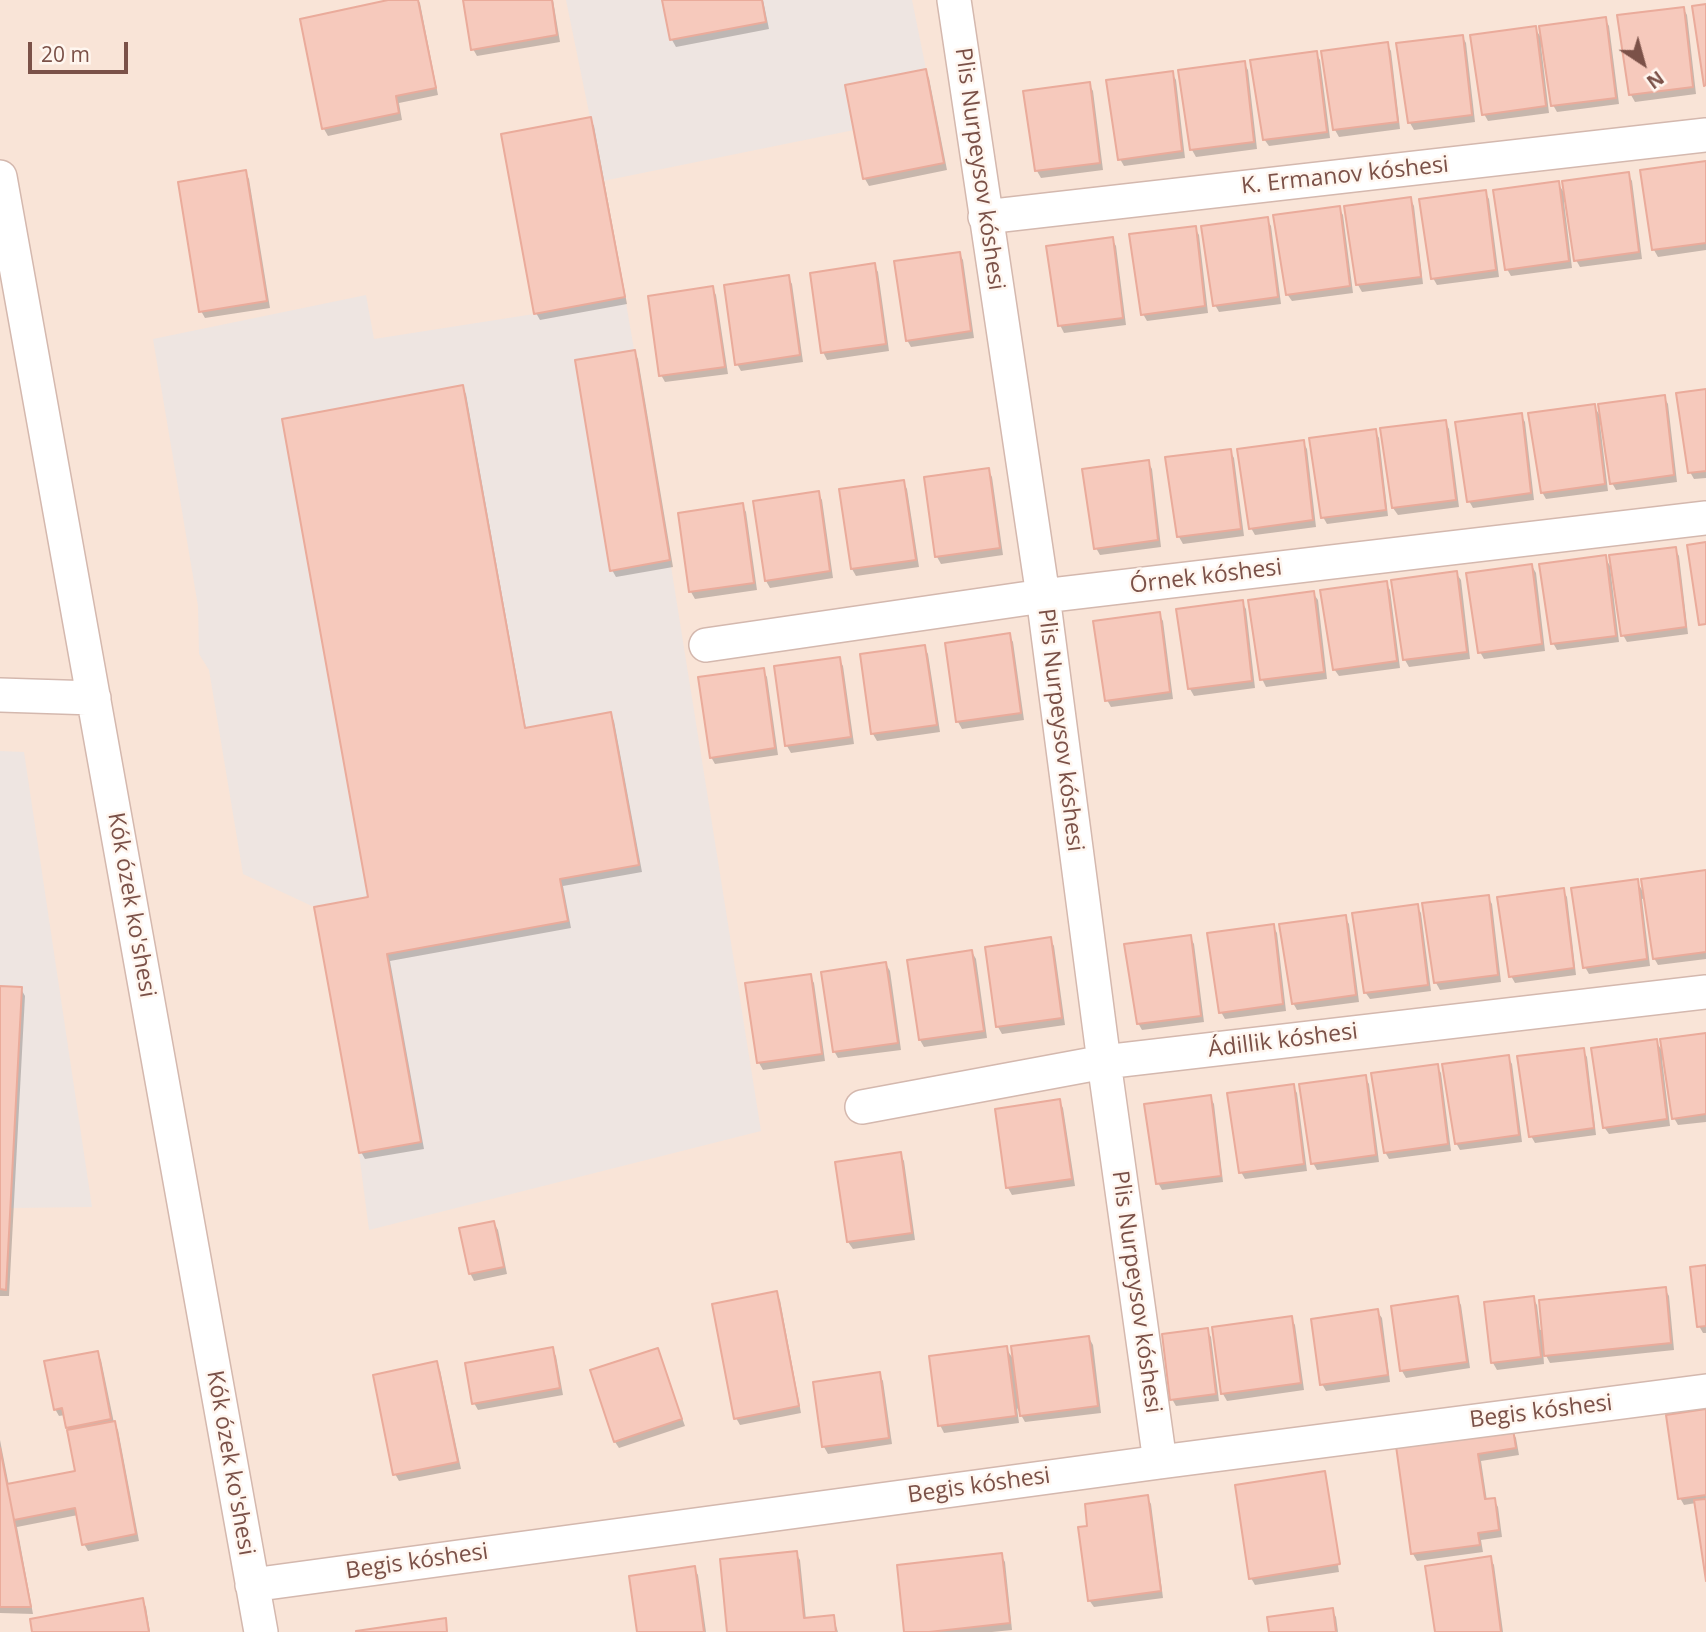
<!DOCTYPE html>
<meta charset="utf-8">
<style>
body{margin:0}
#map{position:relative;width:1706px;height:1632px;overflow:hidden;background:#fef1e7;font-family:"Open Sans",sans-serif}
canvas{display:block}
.north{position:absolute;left:1608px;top:28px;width:70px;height:70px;-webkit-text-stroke:5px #fff6ef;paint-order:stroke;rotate:144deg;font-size:19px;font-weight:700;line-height:28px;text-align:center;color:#7b5148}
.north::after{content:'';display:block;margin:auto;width:24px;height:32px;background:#7b5148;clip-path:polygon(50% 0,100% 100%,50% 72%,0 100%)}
.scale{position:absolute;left:28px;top:42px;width:100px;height:32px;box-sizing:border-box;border:4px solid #7b5148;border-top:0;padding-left:9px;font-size:21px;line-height:24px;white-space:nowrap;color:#7b5148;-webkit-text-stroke:5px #fff6ef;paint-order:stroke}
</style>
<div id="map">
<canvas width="1706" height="1632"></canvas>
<div class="north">N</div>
<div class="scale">20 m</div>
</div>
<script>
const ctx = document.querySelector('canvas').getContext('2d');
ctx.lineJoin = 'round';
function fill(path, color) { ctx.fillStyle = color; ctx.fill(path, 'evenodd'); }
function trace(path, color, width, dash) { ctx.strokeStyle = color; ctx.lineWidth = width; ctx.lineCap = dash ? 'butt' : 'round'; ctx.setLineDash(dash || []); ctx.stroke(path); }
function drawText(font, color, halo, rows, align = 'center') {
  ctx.font = font + ' "Open Sans",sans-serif'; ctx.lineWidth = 5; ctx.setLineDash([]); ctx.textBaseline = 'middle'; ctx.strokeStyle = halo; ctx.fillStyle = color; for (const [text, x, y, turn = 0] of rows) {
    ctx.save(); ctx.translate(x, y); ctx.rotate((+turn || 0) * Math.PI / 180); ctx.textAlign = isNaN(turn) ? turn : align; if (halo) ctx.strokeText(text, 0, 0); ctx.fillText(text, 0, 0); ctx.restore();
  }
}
fill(new Path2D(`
 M0 0H1706V1632H0Z`), '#f9e4d7');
fill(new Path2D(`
 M566 0H912L926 69 845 85 854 130 603 181Z
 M366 295 374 339 534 314 625 297 670 560 761 1131 369 1230 359 1153 314 907 243 874 209 670 199 654 198 606 153 339Z
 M0 751 24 752 92 1207 11 1208 6 1290 0 1289Z`), '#eee5e1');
fill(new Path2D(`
 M397 0H418L420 3 438 95 399 103 402 120 328 136 324 129 302 20Z
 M465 0H553L560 42 477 56 473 49Z
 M664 0H763L769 29 676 47 672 40Z
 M1683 8 1687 15 1696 94 1635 102 1631 95Z
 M1605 19 1609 26 1619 104 1557 112 1553 105 1544 46H1541L1549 113 1488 121 1484 114 1535 28 1543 41Z
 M1462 36 1466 43 1475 122 1414 130 1410 123Z
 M1387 44 1391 51 1400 129 1339 137 1335 130 1323 52Z
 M1316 53 1320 60 1330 138 1269 146 1264 139Z
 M1244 63 1248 70 1257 149 1196 157 1192 150Z
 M925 71 929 78 947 170 869 186 865 179 847 87Z
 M1172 73 1176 80 1185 158 1124 166 1120 159Z
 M1089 84 1093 91 1103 170 1041 178 1037 171Z
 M590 119 594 126 627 304 540 320 536 313Z
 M1706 164V250L1658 257 1654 250Z
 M245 172 249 179 270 308 205 318 201 311Z
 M1628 174 1632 181 1642 259 1580 267 1576 260 1567 201 1564 202 1572 268 1511 276 1507 269 1558 183 1566 196Z
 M1485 192 1489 199 1499 277 1437 285 1433 278Z
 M1410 198 1414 206 1423 284 1362 292 1358 285 1346 207Z
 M1339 208 1343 215 1353 293 1292 301 1287 294Z
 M1267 219 1271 226 1281 304 1219 312 1215 305Z
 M1195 228 1199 235 1208 313 1147 321 1143 314Z
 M1112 239 1116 246 1126 325 1064 333 1060 325Z
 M959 253 963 260 974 338 911 347 907 340Z
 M874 265 878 272 889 351 827 360 823 352Z
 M788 277 792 284 803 362 741 371 737 364Z
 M712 288 716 295 728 374 665 382 661 375Z
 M634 352 638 359 673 567 616 577 612 570Z
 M462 387 466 394 526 729 610 714 614 721 642 872 563 886 571 928 390 961 424 1149 365 1159 361 1152Z
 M1706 391V478L1694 479 1690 472Z
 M1664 397 1668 404 1677 482 1616 490 1612 483 1603 423 1600 424 1608 491 1546 499 1542 492 1594 406 1602 419Z
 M1521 415 1525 422 1534 500 1473 508 1469 501Z
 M1445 422 1449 429 1459 507 1398 515 1393 508Z
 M1375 431 1379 438 1388 516 1327 524 1323 517Z
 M1303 442 1307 449 1316 527 1255 535 1251 528Z
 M1230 451 1234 458 1244 536 1183 544 1179 537Z
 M1148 462 1152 469 1161 547 1100 555 1096 548Z
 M988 470 992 477 1003 555 941 564 937 557Z
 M903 482 907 489 919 567 856 576 852 569Z
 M818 493 822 500 833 578 770 588 766 581Z
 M742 505 746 512 757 590 695 599 691 592 680 514Z
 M1675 549 1679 556 1688 634 1627 642 1623 635Z
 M1605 557 1610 566 1619 642 1557 650 1553 643Z
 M1532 566 1536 573 1545 651 1484 659 1480 652Z
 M1456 573 1461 580 1470 659 1409 667 1405 660Z
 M1386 583 1390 590 1400 668 1339 676 1334 669Z
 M1313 593 1318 600 1327 679 1266 687 1262 679Z
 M1242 602 1246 609 1255 688 1194 696 1190 689Z
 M1159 614 1163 621 1173 699 1111 707 1107 700Z
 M1009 635 1013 642 1024 720 962 729 958 722 947 644Z
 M924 647 928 654 940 732 877 741 873 734Z
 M839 659 843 666 854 744 791 753 787 746Z
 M763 670 767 677 778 755 715 764 711 757Z
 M1706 872V959L1658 965 1654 958 1645 898 1642 899 1650 966 1589 974 1585 967 1637 881 1644 894Z
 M1563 890 1567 897 1576 975 1515 983 1511 976Z
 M1488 897 1492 904 1501 982 1440 990 1436 983 1424 905Z
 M1417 906 1421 913 1431 991 1370 999 1365 992Z
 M1345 917 1349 924 1359 1002 1297 1010 1293 1003Z
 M1273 926 1277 933 1286 1011 1225 1019 1221 1012Z
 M1190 937 1194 944 1204 1022 1142 1030 1138 1023Z
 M1050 939 1054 946 1065 1025 1002 1034 998 1027 987 949Z
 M972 952 976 959 987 1038 924 1047 920 1040Z
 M886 964 890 971 901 1050 838 1058 834 1051Z
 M810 976 814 983 825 1061 763 1070 759 1063Z
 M0 988 21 989 25 996 9 1296H0Z
 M1706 1034V1122L1678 1125 1674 1118 1665 1058 1662 1059 1670 1126 1609 1134 1604 1127 1656 1041 1664 1054Z
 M1583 1050 1587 1057 1596 1135 1535 1143 1531 1136Z
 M1508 1057 1512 1064 1522 1142 1460 1150 1456 1143Z
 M1437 1066 1441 1073 1451 1151 1389 1159 1385 1152Z
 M1365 1077 1369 1084 1379 1162 1317 1170 1313 1163Z
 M1293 1086 1297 1093 1307 1171 1245 1179 1241 1172Z
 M1210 1097 1214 1104 1223 1182 1162 1190 1158 1183Z
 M1059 1101 1063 1108 1075 1186 1012 1195 1008 1188 997 1110Z
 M900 1154 904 1161 915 1240 853 1249 848 1242Z
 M494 1223 498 1230 507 1274 474 1281 470 1273Z
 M1706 1267V1333H1703L1699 1326Z
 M1665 1289 1669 1296 1674 1350 1550 1363 1543 1350 1544 1364 1497 1370 1493 1363 1533 1298 1537 1305 1540 1330Z
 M776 1293 780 1300 801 1413 740 1425 736 1418Z
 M1457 1298 1461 1305 1470 1368 1406 1378 1402 1371 1393 1307Z
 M1377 1311 1382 1318 1390 1382 1326 1391 1322 1384Z
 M1291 1318 1295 1325 1304 1390 1227 1401 1223 1394Z
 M1207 1330 1211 1337 1219 1401 1176 1406 1172 1399Z
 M1089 1338 1093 1345 1101 1413 1025 1422 1017 1408 1019 1423 944 1433 940 1425 1006 1348 1015 1362Z
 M552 1349 556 1356 563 1395 478 1410 474 1403Z
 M657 1350 685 1426 619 1448 615 1442Z
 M97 1353 101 1360 114 1423 118 1430 139 1541 88 1551 84 1544 78 1515 17 1527 33 1614 0 1613V1440L9 1486 77 1472 65 1415 59 1416 55 1409Z
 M436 1363 440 1370 461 1469 399 1481 395 1474Z
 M879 1374 883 1381 892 1444 828 1454 824 1447 815 1383Z
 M1706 1411V1571L1696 1503 1684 1505 1680 1498Z
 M1512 1431 1516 1438 1519 1455 1481 1461 1487 1501 1494 1500 1498 1507 1502 1537 1481 1540 1483 1552 1417 1561 1413 1554 1398 1447Z
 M1324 1473 1327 1479H1325L1339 1572 1255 1585 1251 1578Z
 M1147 1497 1151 1504 1163 1598 1094 1607 1089 1600V1527Z
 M796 1553 800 1560 806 1620 833 1617 838 1632H729Z
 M1001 1555 1005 1562 1012 1630 992 1632H906Z
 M1490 1558 1494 1565 1503 1632H1437Z
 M694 1568 698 1575 706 1632H638Z
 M142 1600 146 1607 150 1632H34Z
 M1332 1610 1336 1617 1338 1632H1271Z`), '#0003');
const building = new Path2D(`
 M388 0H418L436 88 396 96 399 113 322 129 300 19Z
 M463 0H552L557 35 471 50Z
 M662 0H762L766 22 670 40Z
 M1706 4V85L1704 86 1692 6Z
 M1684 7 1693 87 1629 95 1617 15Z
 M1606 17 1616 98 1551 106 1539 26Z
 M1536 26 1546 106 1482 115 1470 35Z
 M1463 35 1472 115 1408 123 1396 43Z
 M1388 42 1398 122 1333 130 1321 51Z
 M1317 51 1327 132 1263 140 1250 60Z
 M1245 61 1254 142 1190 150 1178 70Z
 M926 69 944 163 863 179 845 85Z
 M1173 71 1182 151 1118 160 1106 80Z
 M1090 82 1100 163 1035 171 1023 91Z
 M591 117 625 297 534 314 501 134Z
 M1706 161V243L1652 250 1640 170Z
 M246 170 267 301 199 312 178 182Z
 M1629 172 1639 252 1574 261 1562 181Z
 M1559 181 1569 261 1505 270 1493 190Z
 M1486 190 1496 270 1431 279 1419 199Z
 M1411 197 1421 277 1356 285 1344 206Z
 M1340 206 1350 286 1286 295 1273 215Z
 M1268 217 1278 297 1213 306 1201 226Z
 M1196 226 1205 306 1141 315 1129 234Z
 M1113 237 1123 318 1058 326 1046 246Z
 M960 252 971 331 906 341 894 261Z
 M875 263 886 344 821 353 810 273Z
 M789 275 800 355 735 365 724 285Z
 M713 286 725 367 659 376 648 296Z
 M635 350 670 560 610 571 575 360Z
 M463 385 525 728 611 712 639 865 560 879 568 921 387 954 421 1142 359 1153 314 907 368 897 282 419Z
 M1706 389V471L1688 473 1676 393Z
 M1665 395 1674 475 1610 484 1598 404Z
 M1595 404 1605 484 1541 493 1528 413Z
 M1522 413 1531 493 1467 502 1455 422Z
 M1446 420 1456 500 1392 508 1380 428Z
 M1376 429 1386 510 1321 518 1309 438Z
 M1304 440 1313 520 1249 529 1237 449Z
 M1231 449 1241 529 1177 537 1165 457Z
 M1149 460 1158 540 1094 549 1082 469Z
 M989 468 1000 548 935 557 924 477Z
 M904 480 916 560 851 569 839 489Z
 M819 491 830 571 765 581 753 501Z
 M743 503 754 583 689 592 678 513Z
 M1706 542V624L1699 625 1687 545Z
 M1676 547 1686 627 1621 636 1609 555Z
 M1606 555 1616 636 1551 644 1539 564Z
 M1532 564 1542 644 1478 653 1466 573Z
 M1457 571 1467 652 1403 660 1391 580Z
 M1387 581 1397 661 1333 670 1320 590Z
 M1314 591 1324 672 1260 680 1248 600Z
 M1243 600 1252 681 1188 689 1176 609Z
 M1160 612 1170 692 1105 701 1093 621Z
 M1010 633 1021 713 956 722 945 643Z
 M925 645 937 725 871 734 860 654Z
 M840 657 851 737 785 746 774 666Z
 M764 668 775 748 710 758 698 677Z
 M1706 870V952L1653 959 1641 879Z
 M1638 879 1647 959 1583 968 1571 888Z
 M1564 888 1574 968 1509 977 1497 897Z
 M1489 895 1498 975 1434 983 1422 903Z
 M1418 904 1428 985 1364 993 1352 913Z
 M1346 915 1356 995 1292 1004 1279 924Z
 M1274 924 1283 1004 1219 1013 1207 933Z
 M1191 935 1201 1016 1137 1024 1124 944Z
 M1051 937 1062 1018 996 1027 985 947Z
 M972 950 984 1031 919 1040 907 960Z
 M886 962 898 1043 833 1052 821 972Z
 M811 974 822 1054 757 1063 745 983Z
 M0 986 22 987 6 1290 0 1289Z
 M1706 1033V1114L1672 1119 1660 1039Z
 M1657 1039 1667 1119 1603 1128 1591 1048Z
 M1584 1048 1594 1128 1529 1137 1517 1056Z
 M1509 1055 1519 1135 1455 1144 1442 1064Z
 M1438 1064 1448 1144 1384 1153 1371 1073Z
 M1366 1075 1376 1155 1311 1164 1299 1084Z
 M1294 1084 1304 1164 1239 1173 1227 1093Z
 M1211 1095 1221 1176 1156 1184 1144 1104Z
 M1060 1099 1072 1179 1006 1188 995 1109Z
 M901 1152 912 1233 847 1242 835 1162Z
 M494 1221 504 1267 469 1274 459 1228Z
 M1706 1265V1326L1697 1327 1690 1267Z
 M1666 1287 1671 1343 1544 1356 1539 1300Z
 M777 1291 799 1406 734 1419 712 1304Z
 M1458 1296 1467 1362 1400 1371 1391 1306Z
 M1534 1296 1541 1357 1491 1363 1484 1302Z
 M1378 1309 1388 1375 1320 1385 1311 1319Z
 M1292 1316 1301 1383 1221 1394 1212 1327Z
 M1208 1328 1216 1394 1170 1400 1162 1334Z
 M1089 1336 1098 1406 1020 1416 1011 1346Z
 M1007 1346 1016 1416 938 1426 929 1356Z
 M553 1347 560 1388 472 1404 465 1363Z
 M658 1348 682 1419 614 1442 590 1370Z
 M98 1351 111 1419 66 1428 62 1408 54 1410 44 1361Z
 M437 1361 458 1462 393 1475 373 1375Z
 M880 1372 889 1438 822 1447 813 1382Z
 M1706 1409V1495L1678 1499 1666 1415Z
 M115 1421 136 1534 82 1545 75 1508 14 1520 7 1484 75 1471 67 1430Z
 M1513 1429 1516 1448 1478 1454 1485 1499 1495 1498 1499 1530 1478 1533 1480 1545 1411 1554 1396 1446Z
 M0 1448 14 1520 31 1607H0Z
 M1325 1471 1340 1564 1249 1579 1235 1485Z
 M1148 1495 1161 1591 1088 1601 1078 1527 1087 1526 1085 1504Z
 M1706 1499V1581L1694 1500Z
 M797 1551 804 1618 834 1615 836 1632H727L720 1559Z
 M1002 1553 1010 1623 929 1632H904L897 1565Z
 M1491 1556 1501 1632H1435L1425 1566Z
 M695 1566 704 1632H637L629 1576Z
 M143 1598 149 1632H32L30 1619Z
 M1333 1608 1336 1632H1269L1267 1617Z
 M446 1618 447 1632H356V1631Z`);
fill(building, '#f6c9bc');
trace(building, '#eaab9b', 2);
const street = new Path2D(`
 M954 0 1043 596 1104 1062 1160 1462
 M0 177 261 1632
 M985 217 1706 135
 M706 645 1043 596 1706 518
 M0 695 94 698
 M862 1107 1104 1062 1706 992
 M252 1585 1160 1462 1706 1391`);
trace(street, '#d4b8ae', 36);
trace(street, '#fff', 33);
drawText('23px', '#7b5148', '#fff6ef', [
 ["Plis Nurpeysov kóshesi",979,169,82],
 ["K. Ermanov kóshesi",1345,176,-6],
 ["Órnek kóshesi",1206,577,-7],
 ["Plis Nurpeysov kóshesi",1060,730,83],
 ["Kók ózek ko'shesi",131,905,80],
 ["Ádillik kóshesi",1283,1041,-7],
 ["Plis Nurpeysov kóshesi",1136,1292,82],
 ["Begis kóshesi",1541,1412,-7],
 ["Kók ózek ko'shesi",230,1463,80],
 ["Begis kóshesi",979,1486,-8],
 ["Begis kóshesi",417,1562,-8]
]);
</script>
